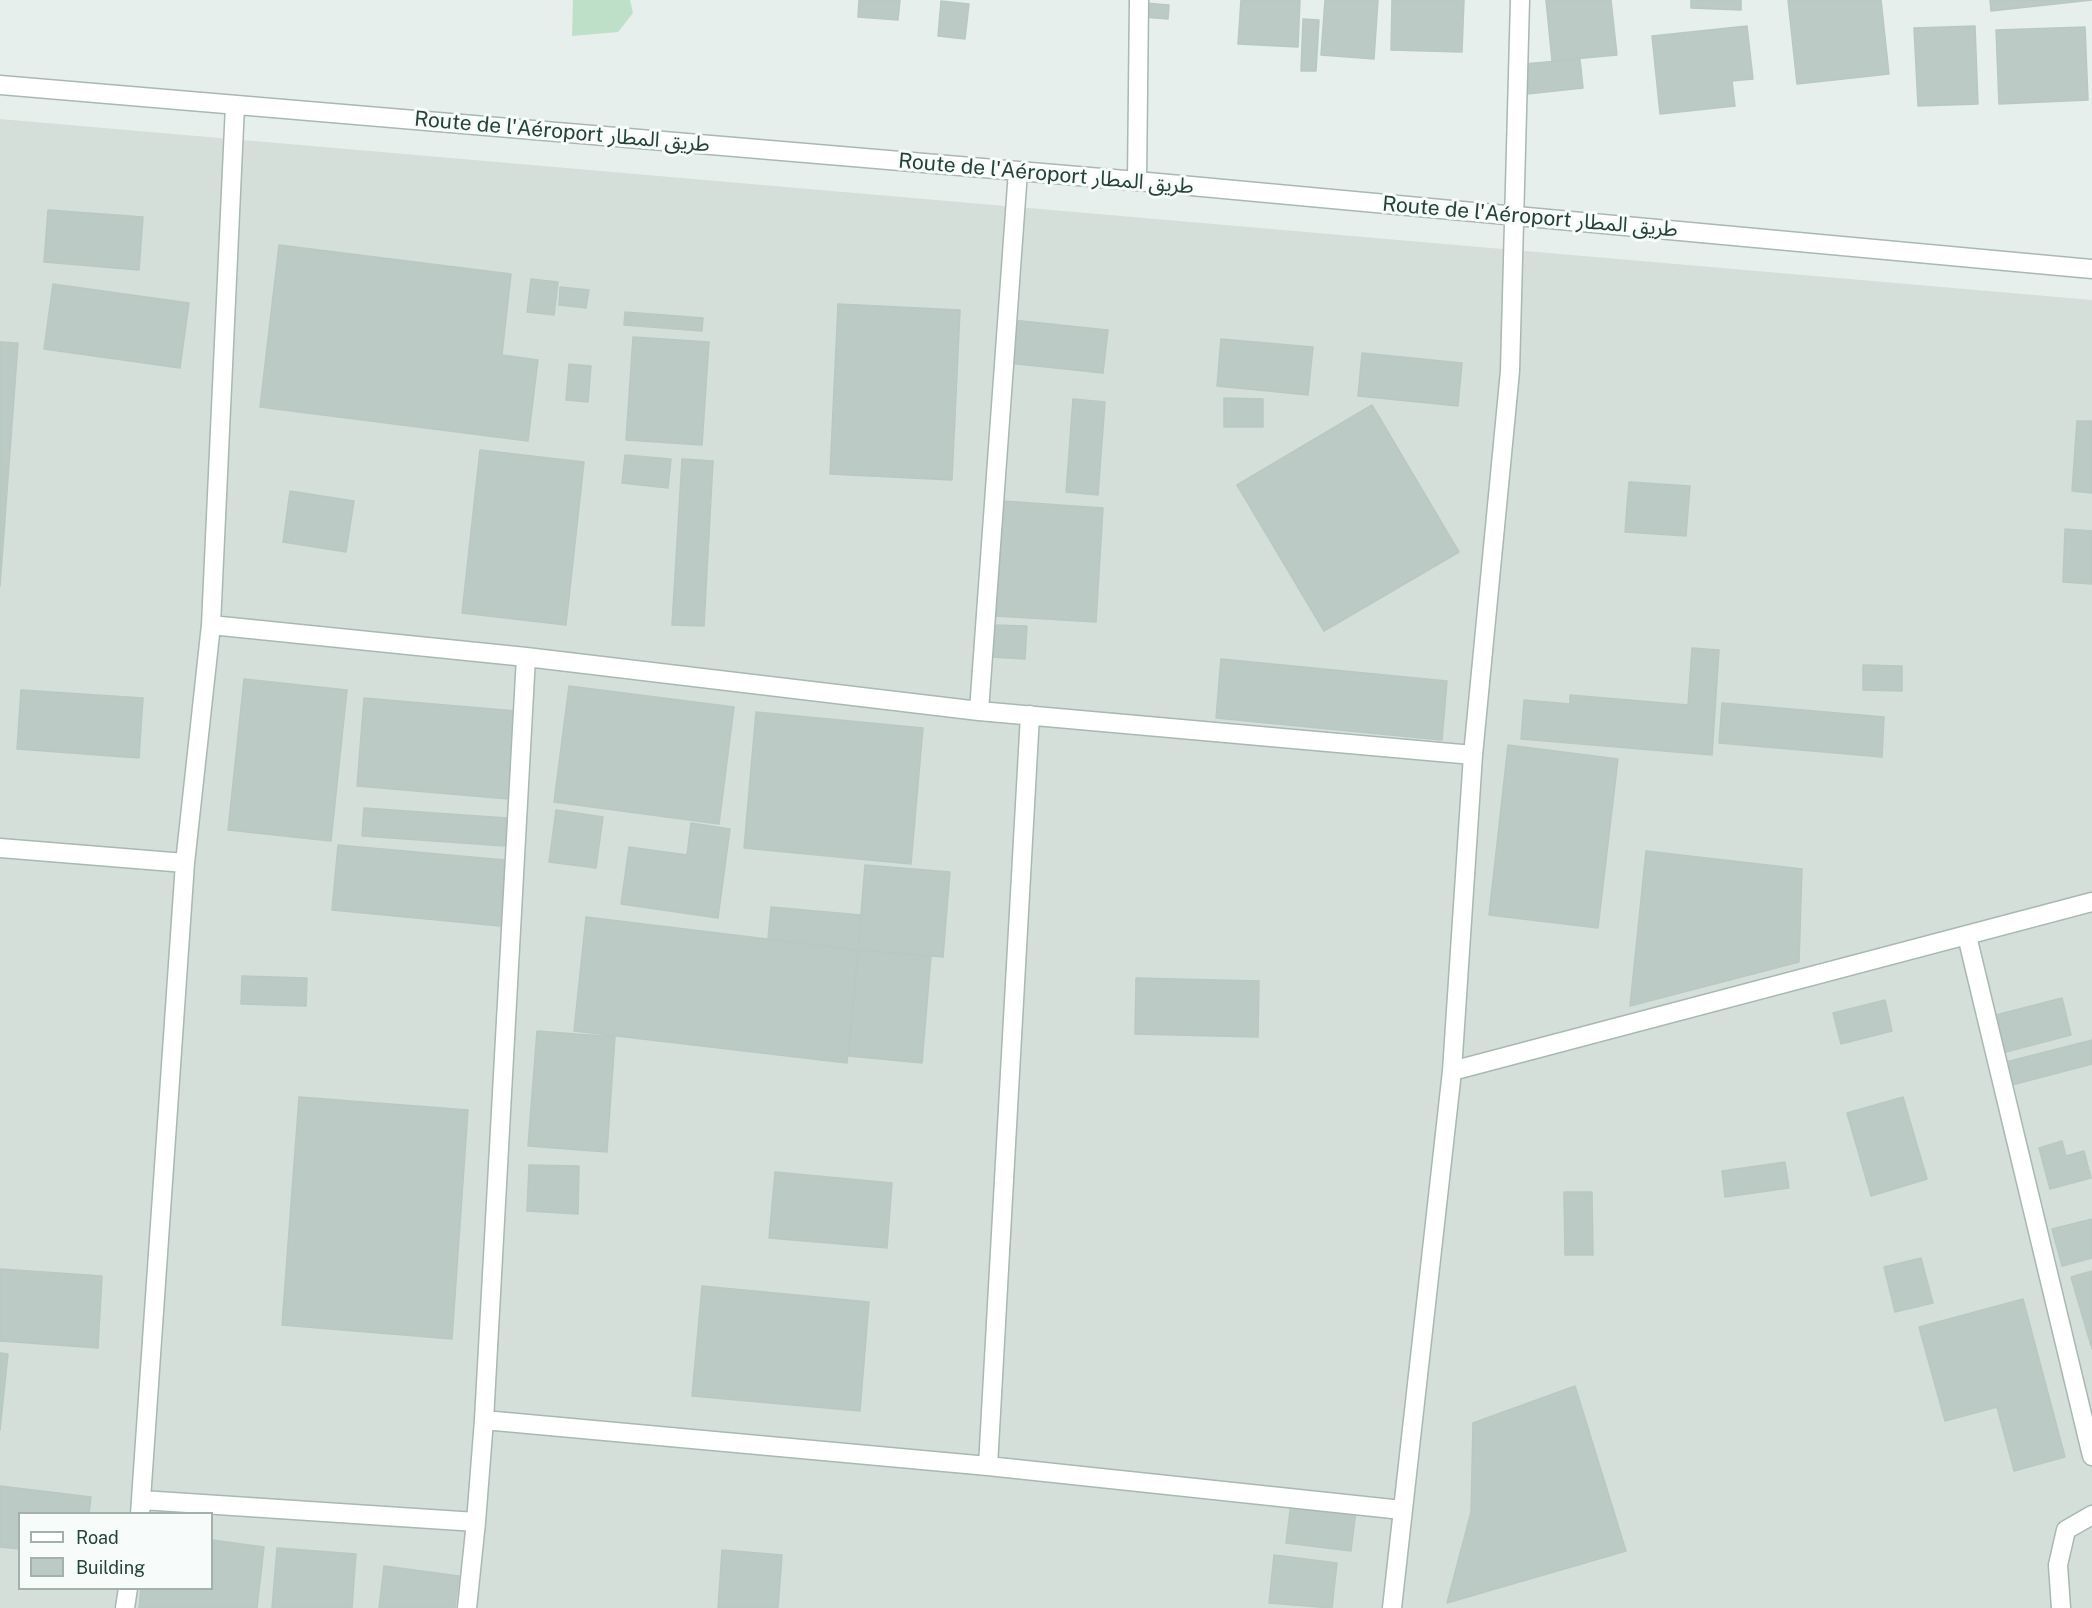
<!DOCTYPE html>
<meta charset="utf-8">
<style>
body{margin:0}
#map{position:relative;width:2092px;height:1608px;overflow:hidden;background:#e6efeb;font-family:"Public Sans",sans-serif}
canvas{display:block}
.legend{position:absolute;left:18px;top:1512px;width:195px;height:78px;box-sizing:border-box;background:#f7fbf9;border:2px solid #a3b1ad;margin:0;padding:8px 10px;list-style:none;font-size:18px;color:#24423a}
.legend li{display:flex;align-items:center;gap:12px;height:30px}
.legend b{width:30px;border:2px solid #a3b1ad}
</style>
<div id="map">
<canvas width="2092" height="1608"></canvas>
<ul class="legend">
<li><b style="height:8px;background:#fff"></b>Road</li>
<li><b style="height:16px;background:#bbcac4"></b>Building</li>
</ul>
</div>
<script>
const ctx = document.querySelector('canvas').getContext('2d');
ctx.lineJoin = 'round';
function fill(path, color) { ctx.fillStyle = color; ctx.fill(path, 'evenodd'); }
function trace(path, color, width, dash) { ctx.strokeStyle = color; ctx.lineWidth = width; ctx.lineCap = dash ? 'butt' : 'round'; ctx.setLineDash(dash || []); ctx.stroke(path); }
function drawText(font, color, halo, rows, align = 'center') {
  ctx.font = font + ' "Public Sans","Noto Sans Arabic",sans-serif'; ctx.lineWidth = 6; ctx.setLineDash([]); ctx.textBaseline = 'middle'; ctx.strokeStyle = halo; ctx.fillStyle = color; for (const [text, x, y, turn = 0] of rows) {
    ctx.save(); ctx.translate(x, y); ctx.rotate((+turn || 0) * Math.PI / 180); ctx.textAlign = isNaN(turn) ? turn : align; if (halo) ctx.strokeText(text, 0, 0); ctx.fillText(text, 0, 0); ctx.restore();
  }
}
fill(new Path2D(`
 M0 119 2092 300V1608H0ZM20 1514H212V1588H20Z`), '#d4dfda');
fill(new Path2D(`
 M573 0H630L633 13 618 32 572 36Z`), '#bfe0c8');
const building = new Path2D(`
 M859 0H900L898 20 858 17Z
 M1241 0H1300L1298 47 1238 44Z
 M1325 0H1378L1374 59 1321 55Z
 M1392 0H1464L1462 52 1391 50Z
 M1546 0H1611L1617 55 1552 61Z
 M1691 0H1741V10L1691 8Z
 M1788 0H1881L1889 74 1797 84Z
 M1990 0H2092L1991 11Z
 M941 1 969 4 965 39 938 36Z
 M1145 3 1169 5 1168 19 1143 17Z
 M1303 19 1319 20 1316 71H1301Z
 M1747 26 1753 79 1732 81 1735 106 1660 114 1652 36Z
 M1975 26 1978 104 1918 106 1914 28Z
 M2085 27 2088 100 1999 104 1996 30Z
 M1580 59 1583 88 1527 94 1524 64Z
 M48 210 143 217 139 270 44 262Z
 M279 245 511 274 502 355 538 360 528 441 260 407Z
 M531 279 558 282 554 315 527 312Z
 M53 284 189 303 180 368 44 349Z
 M560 287 589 290 586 308 559 305Z
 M838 304 960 310 952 480 830 474Z
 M625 312 703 318 702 331 624 325Z
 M1012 320 1108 330 1103 373 1008 363Z
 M633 337 709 342 702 445 626 440Z
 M1221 339 1313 347 1308 395 1217 386Z
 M0 342 18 343 0 586Z
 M1362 353 1462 363 1458 406 1358 396Z
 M569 364 591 366 588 402 566 400Z
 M1224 398 1263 399V427H1224Z
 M1073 399 1105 402 1098 495 1066 492Z
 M1372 405 1459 552 1324 631 1237 485Z
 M2077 421H2092V493L2072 491Z
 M480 450 584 462 566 625 462 613Z
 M625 455 671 459 668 488 622 483Z
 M682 459 713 461 704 626 672 625Z
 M1629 482 1690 486 1686 536 1625 532Z
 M290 491 354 501 346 552 283 542Z
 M1003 501 1103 508 1096 622 996 616Z
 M2065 529 2092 531V584L2063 582Z
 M993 625 1027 626 1025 659 991 657Z
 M1692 648 1719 650 1712 755 1521 739 1524 700 1570 704V695L1688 705Z
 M1221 659 1447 681 1442 740 1216 718Z
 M1863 665 1902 666V691L1863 690Z
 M244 679 347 690 331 841 228 830Z
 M569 686 734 707 719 824 554 802Z
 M21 690 143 698 139 758 17 749Z
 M364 698 516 711 509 799 357 786Z
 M1722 703 1884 717 1882 757 1719 743Z
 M756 712 923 728 911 864 744 848Z
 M1508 745 1618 759 1598 928 1489 915Z
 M364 808 507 818 505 846 362 836Z
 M556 810 603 817 596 868 549 862Z
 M691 823 730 829 718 918 621 904 629 847 687 855Z
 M338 845 505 860 500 926 332 910Z
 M1646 851 1802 869 1799 962 1630 1006Z
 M865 865 950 872 943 957 858 950Z
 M771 907 861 915 858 950 768 939Z
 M586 917 858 950 847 1063 574 1031Z
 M858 950 931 956 922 1063 849 1056Z
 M242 976 307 978 306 1006 241 1004Z
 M1136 978 1259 981 1258 1037 1135 1034Z
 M2062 998 2071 1035 2002 1053 1992 1016Z
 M1885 1000 1892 1031 1841 1044 1833 1013Z
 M537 1031 615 1037 607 1152 528 1146Z
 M2092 1040V1064L2012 1085 2006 1062Z
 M299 1097 468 1110 452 1339 282 1325Z
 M1903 1097 1927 1179 1871 1196 1847 1113Z
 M2062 1141 2066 1156 2084 1151 2091 1178 2050 1189 2039 1148Z
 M1785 1162 1789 1188 1725 1197 1722 1171Z
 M529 1165 579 1166 578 1214 527 1211Z
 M775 1172 892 1183 887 1248 769 1238Z
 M1564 1192H1592L1593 1255H1565Z
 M2092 1219V1258L2062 1266 2052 1229Z
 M1921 1258 1933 1303 1895 1312 1884 1267Z
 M0 1269 102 1276 98 1348 0 1341Z
 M2092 1271V1349L2071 1277Z
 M702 1286 869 1302 860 1411 692 1396Z
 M2023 1299 2065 1457 2014 1471 1997 1407 1945 1421 1919 1327Z
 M0 1353 8 1354 0 1430Z
 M1575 1386 1626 1551 1447 1603 1471 1512 1473 1423Z
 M0 1486 91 1497 89 1514H20V1549L0 1547Z
 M1291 1503 1356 1511 1351 1551 1286 1543Z
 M212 1540 264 1547 257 1608H139L141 1588H212Z
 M277 1548 356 1554 352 1608H272Z
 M722 1550 782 1555 778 1608H718Z
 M1274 1555 1337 1563 1332 1608 1269 1603Z
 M384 1566 459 1576 455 1608H379Z`);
fill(building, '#bbcac4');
trace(building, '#b8c9c2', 1.5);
const minor = new Path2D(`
 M0 85 1137 181 2092 269
 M1137 181 1139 0
 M211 625 526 657 979 711 1018 171
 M979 711 1473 755
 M0 848 185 863
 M1967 936 2092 1456
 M1452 1071 2092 902
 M484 1420 988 1466 1402 1510
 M988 1466 1030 715
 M142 1500 476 1522
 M140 1514 185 863 211 625 235 105
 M125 1608 128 1588
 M467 1608 476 1522 484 1420 526 657
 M1392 1608 1452 1071 1473 755 1510 371 1520 0
 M2061 1608 2058 1565 2066 1530 2092 1515`);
trace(minor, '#a8b8b2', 21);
trace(minor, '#fff', 18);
drawText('21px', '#24423a', '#f7fbf9', [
 ["Route de l'Aéroport طريق المطار",562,132,5],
 ["Route de l'Aéroport طريق المطار",1046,174,5],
 ["Route de l'Aéroport طريق المطار",1530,217,5]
]);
</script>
